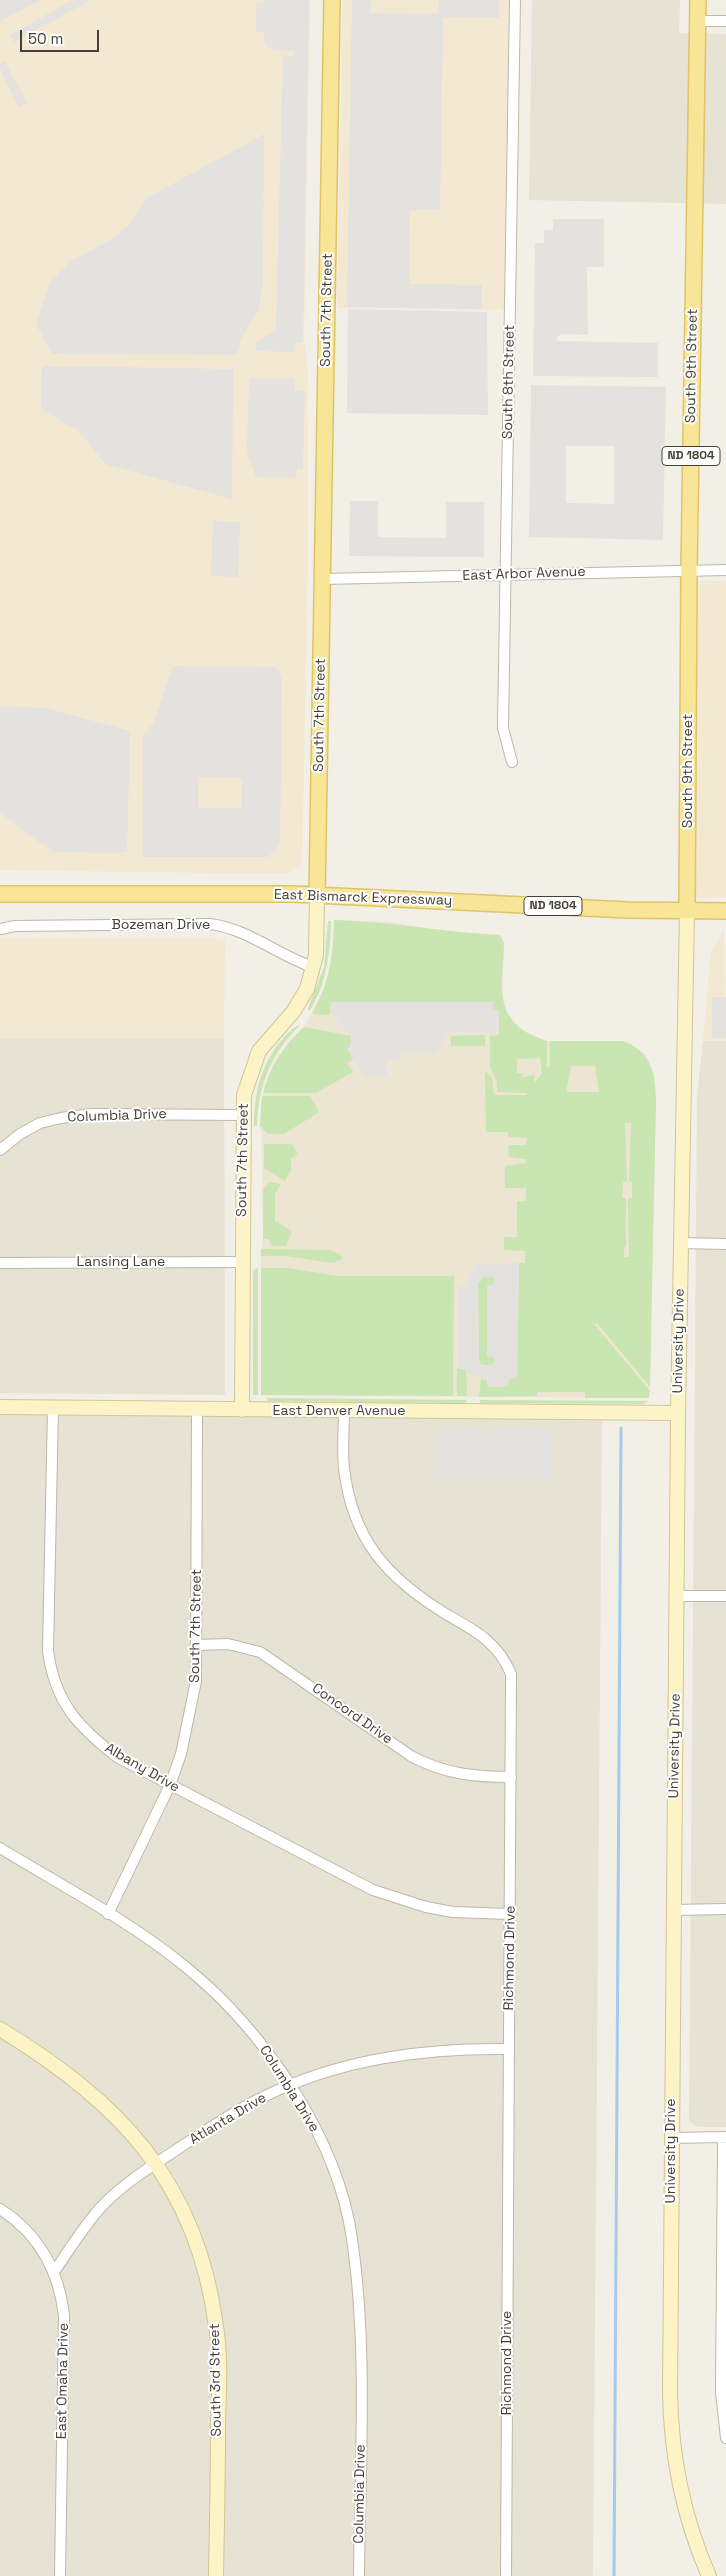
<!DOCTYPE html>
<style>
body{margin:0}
#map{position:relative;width:726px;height:2576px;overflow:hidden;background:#f2efe6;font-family:"Space Grotesk",sans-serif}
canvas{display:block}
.scale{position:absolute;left:20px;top:30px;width:79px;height:22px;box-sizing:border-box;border:2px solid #454036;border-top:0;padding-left:6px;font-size:15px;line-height:18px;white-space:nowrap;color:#454036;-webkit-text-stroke:4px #fff;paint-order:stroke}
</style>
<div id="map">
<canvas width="726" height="2576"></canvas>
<div class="scale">50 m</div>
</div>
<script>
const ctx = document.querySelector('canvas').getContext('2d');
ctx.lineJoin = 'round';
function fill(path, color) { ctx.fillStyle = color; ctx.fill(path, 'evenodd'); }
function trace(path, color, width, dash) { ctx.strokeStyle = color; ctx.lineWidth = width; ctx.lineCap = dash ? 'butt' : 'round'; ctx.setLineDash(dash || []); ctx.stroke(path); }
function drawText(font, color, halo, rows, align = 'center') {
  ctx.font = font + ' "Space Grotesk",sans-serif'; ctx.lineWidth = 4; ctx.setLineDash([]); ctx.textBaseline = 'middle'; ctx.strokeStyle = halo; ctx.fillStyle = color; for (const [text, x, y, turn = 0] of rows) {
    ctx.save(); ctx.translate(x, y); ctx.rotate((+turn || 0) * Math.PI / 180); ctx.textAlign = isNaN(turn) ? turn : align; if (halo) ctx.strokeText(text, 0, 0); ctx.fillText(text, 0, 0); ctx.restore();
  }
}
fill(new Path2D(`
 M532 0H680L679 33 726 34V204L529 200Z
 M0 1038H224L225 1395 0 1393Z
 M703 1041H726V2127H704L695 2126 689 2121 697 1097Z
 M0 1414 602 1419 593 2576H0Z`), '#e6e2d4');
fill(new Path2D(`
 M0 0H310L304 339 308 372V559L302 865 287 874 0 870Z
 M343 0H509L506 310 337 308Z
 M695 581H726V898H696Z
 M724 930 726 1041H712L703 1039 711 950Z
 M0 938 216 939 225 940 224 1038H0Z`), '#f3e8d2');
fill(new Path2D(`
 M334 920 389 922 452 932 500 935 504 943 502 999 505 1010 519 1027 529 1034 547 1041H622L631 1044 646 1055 654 1072 656 1100 649 1398 261 1395V1256L263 1239 261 1103 267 1078 274 1063 292 1038 304 1027 326 985 333 953Z`), '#ebe5d1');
fill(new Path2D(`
 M334 920C390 922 444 932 500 935L504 943C502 990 492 1024 547 1041V1068L550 1066V1041H622C651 1051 655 1073 656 1100L650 1387 597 1323 594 1324 650 1391 649 1398H585V1392H537V1396L479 1397 481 1379 507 1387 509 1379 517 1378 519 1263H525V1251L504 1250V1237H517V1201H526V1188H505V1166L526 1163V1159L509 1157 508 1147 510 1145H526L527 1138 508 1137V1132H486L485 1071 492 1078 494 1095H526L527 1093 497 1092V1082L490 1067V1036L499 1035V1011L493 1010V1002L331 1003 330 1015 312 1014C330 983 333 955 334 920ZM540 1058 542 1073 534 1083V1075L523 1077V1073H517V1059ZM571 1066H595L599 1092H566ZM625 1123H631L629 1181 632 1182V1198H628L629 1257H624V1247H626V1198H622L623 1182 627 1181Z
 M328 921H331C330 955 327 982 309 1012L308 1008 324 967Z
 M300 1025C271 1054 258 1085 257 1126H254C254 1095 260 1067 280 1042 286 1035 291 1028 300 1025Z
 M304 1027 351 1036V1046L347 1048 353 1059 347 1063 353 1072 316 1093H263C271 1066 283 1046 304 1027Z
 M485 1035V1046H451V1036Z
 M262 1096H310L319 1112 284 1134H268L260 1126Z
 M264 1144H292L298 1154 291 1158V1170L285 1181 264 1168Z
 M270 1182 281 1184 275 1194V1221L292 1231 286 1246H272L268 1239H263V1190Z
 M261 1249 331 1250 342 1256V1259L333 1263 286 1256H261Z
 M258 1268V1395H253V1270Z
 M261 1268H288L338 1276H454L453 1396 261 1395Z
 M485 1276 493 1277 495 1281 493 1285H487V1356L493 1357 495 1361 491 1365H481L479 1361 478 1283Z
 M457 1368 466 1370 467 1396H457Z
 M267 1398 467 1400 465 1403 268 1401Z
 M479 1400 649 1401 643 1404 481 1403Z`), '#c9e5b1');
fill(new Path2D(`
 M0 0H41L0 21Z
 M73 0H91L14 42 10 35Z
 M263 0H309L303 342H296L295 352 256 351V342L276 330 283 56H293V51L272 50 265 43 264 32H256V3H263Z
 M352 0H371V13L438 14 439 0H499V18L443 17 440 210H410L409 284 482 285V309L347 307Z
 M5 62 27 103 19 107 0 70V64Z
 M264 134 263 278 259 310 241 338 236 355 52 354 36 324 49 284 71 261 112 239 128 226 147 198Z
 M553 219H604V267H587L588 335 561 334 557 337V341L658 343V377L533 376 535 243H544V230H553Z
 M348 309 487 312 488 415 347 413Z
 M42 366 233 369 232 499 105 464 79 431 41 409Z
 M249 378 295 379V390H305L303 470H297L296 478 256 477 247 451Z
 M531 385 666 387 663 540 529 537ZM566 446H614V504L566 503Z
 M350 501H378V537L446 538V502H484V557L349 556Z
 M213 521 240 522 238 577 211 576Z
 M173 666 275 667 279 672 282 682 280 839 277 848 268 857H143V737L154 722ZM198 777 242 778V808H198Z
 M0 706 46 708 130 731 127 851 117 853 53 852 0 813Z
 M712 997H726V1038H712Z
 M331 1002H493V1010L499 1011V1032H448L436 1053H400V1060H387V1076H370L365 1079 347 1048 350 1046 351 1036 331 1012Z
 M476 1263H519L517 1378 509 1379 507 1387H488L486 1379 466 1372 464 1368H457V1288L465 1285ZM483 1277H493L495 1281 493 1285H487V1356L493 1357 495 1361 491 1365H482L479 1361 478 1283Z
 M437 1427 478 1428 481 1434 487 1437 494 1435 497 1428H551V1480L437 1479Z`), '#e3e2de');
trace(new Path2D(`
 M614 2576 621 1428`), '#a5caec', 3);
const street = new Path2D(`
 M697 21H726
 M322 579 726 570
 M512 762 503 728 515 0
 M0 929 15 926 210 924C249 929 277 955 313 967
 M0 1150 20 1134 40 1123 61 1118 92 1114 243 1115
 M681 1243 726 1244
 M0 1263 242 1262
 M53 1408 48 1651C55 1702 77 1726 117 1757L373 1890 426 1907 453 1912 510 1914
 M344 1411C344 1430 342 1450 344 1468 352 1539 387 1578 446 1614 474 1630 498 1642 511 1674L506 2576
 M676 1596H726
 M196 1645 228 1644 260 1652 411 1756C444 1774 475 1777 511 1777
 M0 1848C62 1886 130 1921 187 1968 264 2031 338 2138 352 2239 368 2347 360 2466 359 2576
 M673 1910 726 1909
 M108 1914 170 1785 181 1754 196 1681 197 1410
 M723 2137 721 2392 726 2438
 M671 2138 726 2137
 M0 2209C39 2234 59 2271 64 2316L60 2576
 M54 2272C70 2249 84 2225 103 2205 127 2180 157 2163 185 2144 210 2128 236 2110 263 2097 340 2059 423 2048 509 2049`);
const secondary = new Path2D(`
 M687 911 678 1413 670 2392C671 2456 683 2517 709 2576
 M0 1407 678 1413
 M242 1410 244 1095 259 1051 293 1012 307 989 316 955 317 895
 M0 2029C120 2102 197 2182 216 2326 221 2358 219 2392 218 2424 218 2475 217 2525 216 2576`);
const primary = new Path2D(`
 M0 894H293L628 910 726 911
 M317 895 332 0
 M687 911 689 569 698 0`);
trace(street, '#bdb8a9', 12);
trace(secondary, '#d0c598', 16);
trace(primary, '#dec369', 18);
trace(street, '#fff', 10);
trace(secondary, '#fcf3c7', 14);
trace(primary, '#f9e598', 15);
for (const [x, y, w] of [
 [691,456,58],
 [553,906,58]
]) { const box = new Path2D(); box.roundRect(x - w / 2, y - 9.5, w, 19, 4); ctx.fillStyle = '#fff'; ctx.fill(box); trace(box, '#454036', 1); }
drawText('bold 12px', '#454036', null, [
 ["ND 1804",691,456],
 ["ND 1804",553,906]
]);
drawText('14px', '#454036', '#fff', [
 ["South 7th Street",327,310,-89],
 ["South 9th Street",692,366,-89],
 ["South 8th Street",509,382,-89],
 ["East Arbor Avenue",524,574,-2],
 ["South 7th Street",320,715,-89],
 ["South 9th Street",688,771,-90],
 ["East Bismarck Expressway",363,898,2],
 ["Bozeman Drive",161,925],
 ["Columbia Drive",117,1116,-2],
 ["South 7th Street",243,1160,-89],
 ["Lansing Lane",121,1262],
 ["University Drive",679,1341,-89],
 ["East Denver Avenue",339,1411],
 ["South 7th Street",196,1626,-89],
 ["Concord Drive",352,1714,35],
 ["University Drive",675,1746,-89],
 ["Albany Drive",142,1768,30],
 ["Richmond Drive",510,1958,-89],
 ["Columbia Drive",289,2089,58],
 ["Atlanta Drive",228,2119,-31],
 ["University Drive",671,2151,-90],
 ["Richmond Drive",507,2363,-90],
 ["South 3rd Street",216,2380,-91],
 ["East Omaha Drive",63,2381,-89],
 ["Columbia Drive",360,2494,-89]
]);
</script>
